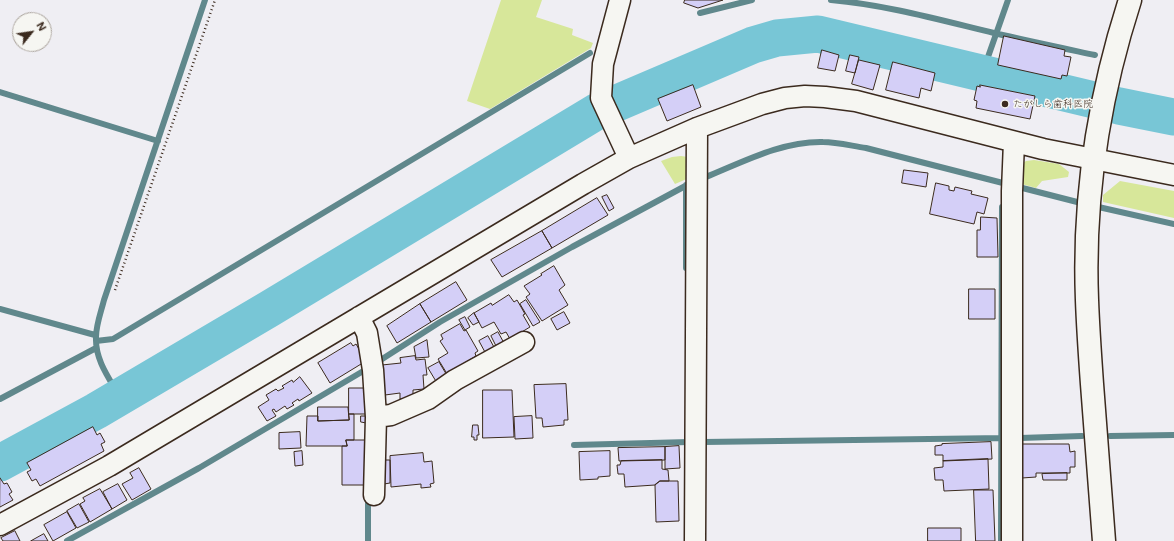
<!DOCTYPE html>
<meta charset="utf-8">
<style>
body{margin:0}
#map{position:relative;width:1174px;height:541px;overflow:hidden;background:#efeef3;font-family:Mali,sans-serif}
canvas{display:block}
.north{position:absolute;left:12px;top:12px;width:40px;height:40px;box-sizing:border-box;background:#f6f6f2;border:1px solid #aba49d;border-radius:50%;rotate:60deg;font-size:11px;font-weight:700;line-height:16px;text-align:center;color:#3b2a1e}
.north::after{content:'';display:block;margin:auto;width:14px;height:18px;background:#3b2a1e;clip-path:polygon(50% 0,100% 100%,50% 72%,0 100%)}
</style>
<div id="map">
<canvas width="1174" height="541"></canvas>
<div class="north">N</div>
</div>
<script>
const ctx = document.querySelector('canvas').getContext('2d');
ctx.lineJoin = 'round';
function fill(path, color) { ctx.fillStyle = color; ctx.fill(path, 'evenodd'); }
function trace(path, color, width, dash) { ctx.strokeStyle = color; ctx.lineWidth = width; ctx.lineCap = dash ? 'butt' : 'round'; ctx.setLineDash(dash || []); ctx.stroke(path); }
function drawText(font, color, halo, rows, align = 'center') {
  ctx.font = font + ' Mali,"Klee One",sans-serif'; ctx.lineWidth = 3; ctx.setLineDash([]); ctx.textBaseline = 'middle'; ctx.strokeStyle = halo; ctx.fillStyle = color; for (const [text, x, y, turn = 0] of rows) {
    ctx.save(); ctx.translate(x, y); ctx.rotate((+turn || 0) * Math.PI / 180); ctx.textAlign = isNaN(turn) ? turn : align; if (halo) ctx.strokeText(text, 0, 0); ctx.fillText(text, 0, 0); ctx.restore();
  }
}
fill(new Path2D(`
 M501 0H542L536 17 573 29 572 35 593 43 591 48 490 109 467 101Z
 M681 156 688 157 689 178 675 184 661 161 672 157Z
 M1034 160 1059 164 1069 172 1068 177 1042 181 1036 188 1018 183 1020 165 1026 161Z
 M1120 181 1174 191V218L1103 202V195Z`), '#d7e79a');
trace(new Path2D(`
 M831 0C887 5 940 20 994 33 1028 41 1062 48 1095 55
 M700 13 752 0
 M982 74 1008 0
 M0 92 158 141
 M612 95 616 102
 M706 177C743 162 782 141 823 142 837 142 852 146 866 148L1085 204
 M686 185V268
 M1094 206 1174 224
 M0 309 95 335
 M96 341 113 339 590 53
 M120 397C109 378 95 360 96 337 96 325 101 312 104 300L205 0
 M0 399 96 348
 M1110 436 1174 435
 M1020 438 1082 436
 M704 442 1004 438
 M574 445 689 442
 M368 504V541
 M67 541 199 468 365 370 440 322 572 247 689 184
 M1001 541 1002 207`), '#60888c', 6);
trace(new Path2D(`
 M0 463 96 411 269 309 596 112 753 45 777 38 818 34 1119 106 1174 117`), '#78c6d6', 37);
const building = new Path2D(`
 M685 0H723L698 8 684 3Z
 M1004 36 1065 50 1064 56 1071 57 1067 76 1062 75 1061 79 998 65Z
 M822 50 839 55 835 71 818 68Z
 M850 55 859 57 855 73 846 71Z
 M859 60 880 65 873 90 852 84Z
 M893 62 935 73 931 91 921 88 919 98 886 90Z
 M693 85 701 107 667 121 658 99Z
 M980 85 1035 96 1030 119 976 108 977 101 974 100 977 86 980 87Z
 M904 170 928 173 926 187 902 183Z
 M936 183 949 186V190L954 191 955 187 972 191 971 194 988 198 984 214 977 212 974 224 930 214Z
 M607 195 614 208 609 211 602 197Z
 M597 198 608 215 552 248 542 231Z
 M981 217 997 218 998 257H977V230H980Z
 M542 231 552 248 502 277 491 260Z
 M554 266 565 285 559 290 568 305 542 321 526 297 530 294 524 286 542 275 541 274Z
 M456 282 467 300 431 322 420 304Z
 M969 289H995V319H969Z
 M509 295 514 302 517 300 525 314 523 315 530 327 510 339 506 332 501 334 494 322 482 328 474 313 491 303 492 305Z
 M526 300 540 322 533 326 520 304Z
 M420 304 431 322 397 343 387 326Z
 M564 312 570 323 557 330 551 319Z
 M474 313 479 322 473 325 468 318Z
 M465 317 470 327 465 330 459 320Z
 M460 324 464 331 466 330 478 351 475 353 476 356 461 365 463 369 449 377 438 359 448 353 440 341 443 339 441 335Z
 M498 332 504 343 496 346 491 336Z
 M488 336 495 349 486 354 479 341Z
 M427 340 429 357 416 358 414 347Z
 M351 343 353 346 356 344 366 361 330 383 318 363Z
 M415 356 416 360 425 359 427 375H423L424 389 413 390V398L400 399V393L385 395 382 365 401 363 400 358Z
 M439 362 448 377 437 383 428 368Z
 M300 377 312 393 299 401 298 399 292 403 294 405 287 409 285 406 276 412 274 409 272 410 276 416 267 421 258 407 269 400 266 395 276 389 278 391 284 388 282 386 292 380 293 382Z
 M566 384 568 420H564V425L543 427 542 418H536L534 385Z
 M349 388H368V414H349Z
 M483 390H512L514 437 483 438Z
 M318 407H348L349 420 318 421Z
 M349 414H354V440H346L347 446H306L307 416H318V421L349 420Z
 M361 416H366V423L361 422Z
 M532 416 533 438 515 439 514 417Z
 M473 425H478L479 435H477V440H474V437H472Z
 M93 427 97 435 100 433 105 442 101 444 104 451 40 486 36 479 32 481 27 472 31 470 27 463Z
 M300 432 301 448 279 449V433Z
 M346 440H366V485H342V446H347Z
 M991 442 992 459 943 461V455H935V446L942 445V444Z
 M1022 444H1069L1070 452 1075 451V467H1070V473H1036V477L1022 478Z
 M679 446 680 468 665 469V447Z
 M665 447V460L619 461 618 448Z
 M302 451 303 465 295 466 294 452Z
 M610 451V476L598 477V479L580 480 579 452Z
 M423 453 424 462 432 461 434 483 430 484 431 487 421 488V484L391 487 390 456Z
 M988 459 989 489 944 491 943 480H935L934 468 943 467V461Z
 M384 460H390V483L384 484Z
 M662 460V469L668 470 669 481H660L655 485 625 487 624 474H618L617 465H620L621 461Z
 M139 468 151 489 132 500 122 484 133 478 130 473Z
 M1067 473V480H1043L1042 474Z
 M0 478 4 484 7 483 12 492 9 494 13 500 0 507Z
 M660 481H678L679 521 656 522 655 485Z
 M118 484 127 500 112 509 103 492Z
 M100 489 112 509 90 522 80 504 85 501 83 498Z
 M974 490H993L995 541H976Z
 M79 504 89 522 77 528 67 511Z
 M67 512 76 528 53 541 44 525Z
 M928 528H961V541H928Z
 M15 531 20 541H3L1 538Z
 M44 534 48 541H31Z`);
fill(building, '#d4cff7');
trace(building, '#3b2a1e', 1);
const minor = new Path2D(`
 M620 0 603 64 601 98 629 158
 M359 317 367 333 373 370 376 417 374 495
 M376 417 391 415 428 399 455 380 524 342
 M0 525 109 466 583 184 629 158 697 128 762 104 785 98 805 96 825 97 856 101 1043 149 1174 175
 M695 541 697 128
 M1012 541V191L1014 142`);
const tertiary = new Path2D(`
 M1104 541C1100 489 1096 437 1092 384 1090 356 1088 328 1087 300 1083 199 1099 96 1130 0`);
trace(minor, '#3b2a1e', 23);
trace(tertiary, '#3b2a1e', 25);
trace(new Path2D(`
 M115 290 215 0`), '#3b2a1e', 2.5, [1, 3]);
trace(minor, '#f6f6f2', 20);
trace(tertiary, '#f6f6f2', 22);
for (const [x, y, r, color] of [
 [1005,104,4,"#3b2a1e"]
]) { const dot = new Path2D(); dot.arc(x, y, r, 0, 2 * Math.PI); ctx.fillStyle = color; ctx.fill(dot); trace(dot, '#f6f6f2', 1.5); }
drawText('10px', '#3b2a1e', '#f6f6f2', [
 ["たがしら歯科医院",1013,104]
], 'left');
</script>
